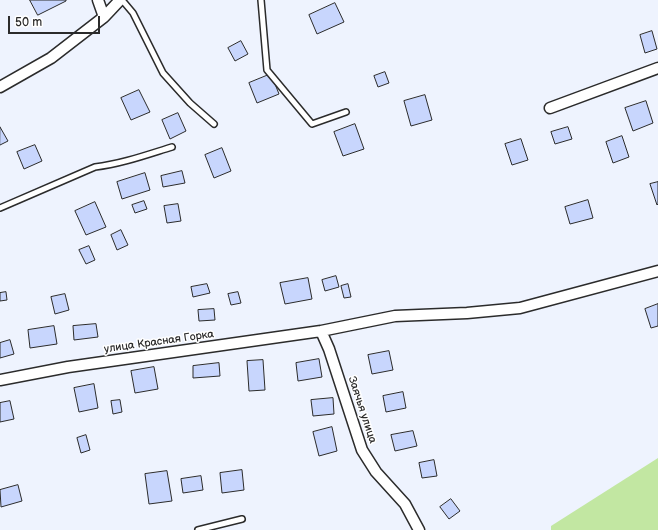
<!DOCTYPE html>
<meta charset="utf-8">
<style>
body{margin:0}
#map{position:relative;width:658px;height:530px;overflow:hidden;background:#eef3fe;font-family:"Balsamiq Sans",sans-serif}
canvas{display:block}
.scale{position:absolute;left:8px;top:16px;width:92px;height:18px;box-sizing:border-box;border:2px solid #2b2b2b;border-top:0;padding-left:5px;font-size:12px;line-height:14px;white-space:nowrap;color:#2b2b2b;-webkit-text-stroke:3px #fff;paint-order:stroke}
</style>
<div id="map">
<canvas width="658" height="530"></canvas>
<div class="scale">50 m</div>
</div>
<script>
const ctx = document.querySelector('canvas').getContext('2d');
ctx.lineJoin = 'round';
function fill(path, color) { ctx.fillStyle = color; ctx.fill(path, 'evenodd'); }
function trace(path, color, width, dash) { ctx.strokeStyle = color; ctx.lineWidth = width; ctx.lineCap = dash ? 'butt' : 'round'; ctx.setLineDash(dash || []); ctx.stroke(path); }
function drawText(font, color, halo, rows, align = 'center') {
  ctx.font = font + ' "Balsamiq Sans",sans-serif'; ctx.lineWidth = 3; ctx.setLineDash([]); ctx.textBaseline = 'middle'; ctx.strokeStyle = halo; ctx.fillStyle = color; for (const [text, x, y, turn = 0] of rows) {
    ctx.save(); ctx.translate(x, y); ctx.rotate((+turn || 0) * Math.PI / 180); ctx.textAlign = isNaN(turn) ? turn : align; if (halo) ctx.strokeText(text, 0, 0); ctx.fillText(text, 0, 0); ctx.restore();
  }
}
fill(new Path2D(`
 M658 458V530H551V526Z`), '#c2e7a2');
const building = new Path2D(`
 M30 0H66V1L38 15Z
 M335 3 344 22 317 34 309 15Z
 M652 31 657 49 645 53 640 35Z
 M241 41 248 54 235 61 228 48Z
 M385 72 389 83 378 87 374 76Z
 M271 74 279 94 257 103 249 83Z
 M139 90 150 112 131 120 121 98Z
 M425 95 432 120 411 126 404 101Z
 M646 101 653 123 633 131 625 108Z
 M178 113 186 131 170 139 162 120Z
 M355 124 364 149 343 156 334 132Z
 M0 127 8 141 0 145Z
 M568 127 572 139 555 144 551 132Z
 M622 136 629 157 613 163 606 142Z
 M521 139 528 160 512 165 505 144Z
 M35 145 42 161 24 169 17 152Z
 M222 148 231 171 214 178 205 155Z
 M182 171 185 183 163 187 161 176Z
 M145 173 150 190 122 199 117 182Z
 M658 182V204L657 205 650 184Z
 M588 200 593 218 570 224 565 207Z
 M144 201 147 209 135 213 132 205Z
 M95 202 106 227 86 235 75 211Z
 M178 204 181 221 167 223 164 206Z
 M121 230 128 245 117 250 111 235Z
 M89 246 95 260 86 264 79 250Z
 M336 276 339 287 325 291 322 280Z
 M308 278 312 299 285 304 280 283Z
 M207 284 210 293 193 297 191 287Z
 M348 284 351 297 344 298 341 286Z
 M6 292 7 300 0 301V293Z
 M238 292 241 303 231 305 228 294Z
 M65 294 69 310 55 314 51 297Z
 M658 304V326L651 328 645 309Z
 M214 309 215 320 199 321 198 310Z
 M96 324 98 337 74 340 73 326Z
 M54 326 57 344 30 348 28 330Z
 M10 340 14 354 0 358V343Z
 M389 351 393 370 372 374 368 355Z
 M319 359 322 377 298 381 296 363Z
 M263 360 265 390 249 391 247 361Z
 M219 363 220 376 193 378V366Z
 M154 367 158 389 135 393 131 371Z
 M94 384 98 408 79 412 74 388Z
 M403 392 406 408 386 412 383 396Z
 M333 398 334 414 313 416 311 400Z
 M120 400 122 412 113 414 111 401Z
 M10 401 14 419 0 422V403Z
 M332 427 337 451 319 456 313 432Z
 M413 431 417 446 395 451 391 435Z
 M86 435 90 450 81 453 77 438Z
 M434 460 437 476 422 478 419 463Z
 M242 470 244 490 222 493 220 473Z
 M167 471 172 501 149 504 145 474Z
 M201 476 203 490 183 493 181 479Z
 M18 485 22 501 1 507 0 490Z
 M451 499 460 511 449 519 440 507Z`);
fill(building, '#c8d6fd');
trace(building, '#2b2b2b', 1);
const lane = new Path2D(`
 M122 0 133 13 163 73 190 103 214 124
 M261 0 267 70 312 124 346 112
 M0 208 95 167C121 164 146 155 172 147
 M198 530 242 519`);
const street = new Path2D(`
 M98 0 104 17
 M0 87 51 58 104 17 120 0
 M550 108 658 68
 M321 331 329 349 362 450 376 472 405 504 419 530
 M0 380 68 367 321 331 395 316 467 313 520 308 658 271`);
trace(lane, '#2b2b2b', 8);
trace(street, '#2b2b2b', 13);
trace(lane, '#fff', 5);
trace(street, '#fff', 10);
drawText('11px', '#2b2b2b', '#fff', [
 ["улица Красная Горка",159,342,-8],
 ["Заячья улица",362,410,72]
]);
</script>
